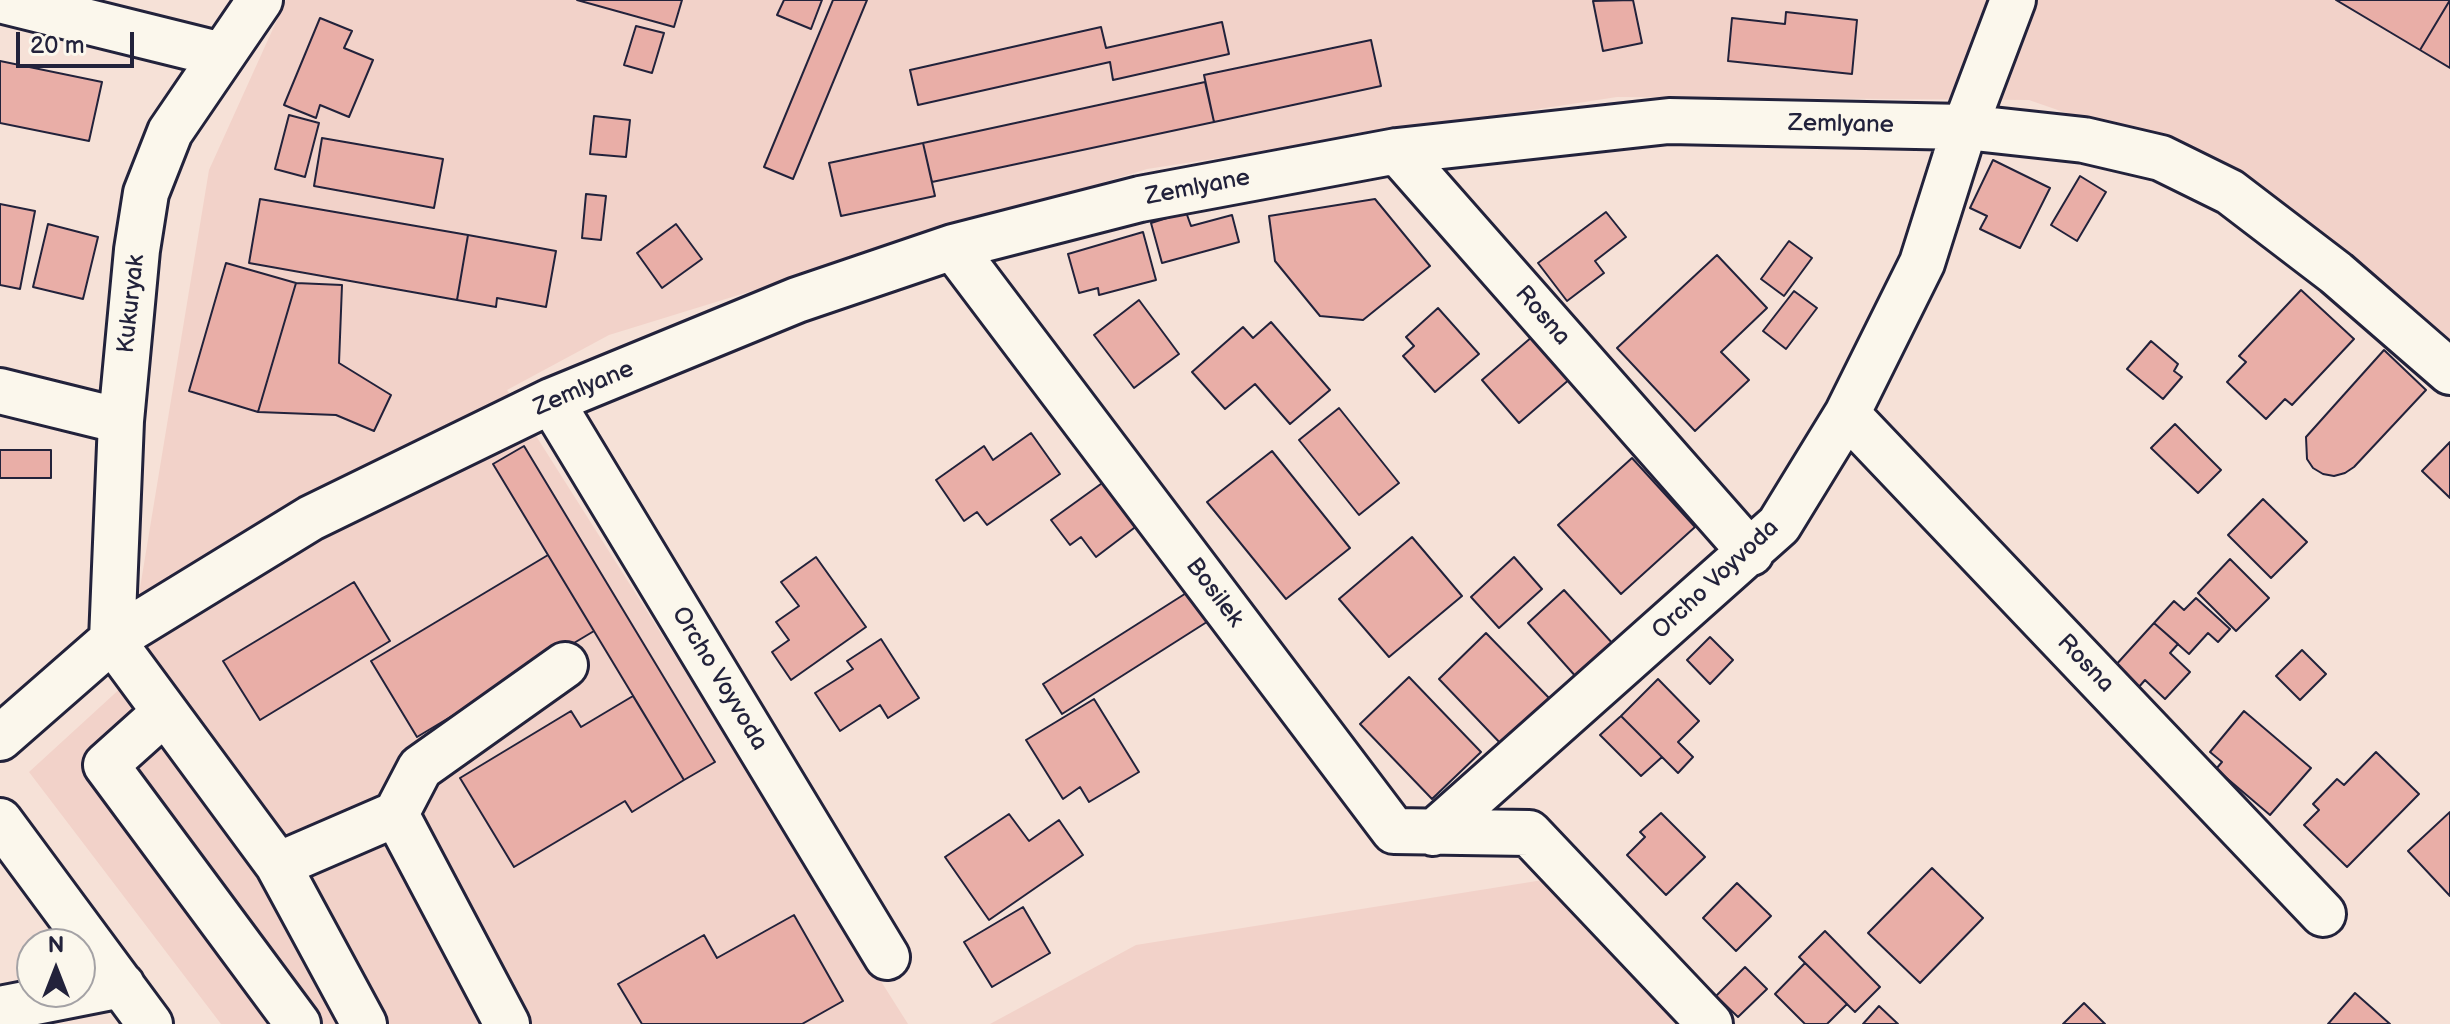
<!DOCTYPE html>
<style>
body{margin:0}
#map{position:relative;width:2450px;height:1024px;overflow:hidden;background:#f6e1d7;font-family:"Balsamiq Sans",sans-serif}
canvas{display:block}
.north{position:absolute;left:16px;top:928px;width:80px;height:80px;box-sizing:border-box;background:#fbf7ec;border:2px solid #a4a2a5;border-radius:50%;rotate:0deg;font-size:22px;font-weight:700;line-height:32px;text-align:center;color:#22223b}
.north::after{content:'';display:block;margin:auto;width:28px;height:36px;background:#22223b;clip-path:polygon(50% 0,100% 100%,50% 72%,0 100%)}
.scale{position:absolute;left:16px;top:32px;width:118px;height:36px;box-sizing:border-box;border:4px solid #22223b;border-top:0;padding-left:10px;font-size:24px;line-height:28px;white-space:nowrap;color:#22223b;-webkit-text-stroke:6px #fbf7ec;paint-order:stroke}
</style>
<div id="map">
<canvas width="2450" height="1024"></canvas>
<div class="north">N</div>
<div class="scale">20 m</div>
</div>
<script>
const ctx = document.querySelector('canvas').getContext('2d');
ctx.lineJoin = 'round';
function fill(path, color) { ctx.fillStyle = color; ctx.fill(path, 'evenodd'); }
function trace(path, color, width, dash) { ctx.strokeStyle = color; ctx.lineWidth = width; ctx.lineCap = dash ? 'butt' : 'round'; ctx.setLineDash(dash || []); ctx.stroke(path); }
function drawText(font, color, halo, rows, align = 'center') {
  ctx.font = font + ' "Balsamiq Sans",sans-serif'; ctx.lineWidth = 6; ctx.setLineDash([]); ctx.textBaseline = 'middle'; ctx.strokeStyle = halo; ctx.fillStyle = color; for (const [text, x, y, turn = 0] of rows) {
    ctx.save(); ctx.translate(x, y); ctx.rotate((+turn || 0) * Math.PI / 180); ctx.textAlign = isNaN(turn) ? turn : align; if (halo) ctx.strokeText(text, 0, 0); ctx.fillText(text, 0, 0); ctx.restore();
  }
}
fill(new Path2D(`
 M286 0H2450V344L2253 178 2029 100 1617 97 1147 169 609 335 507 390 908 1024H221L29 772 124 685 209 170Z
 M1543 880 1681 1024H990L1136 945Z`), '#f2d2c9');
const building = new Path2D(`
 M577 0H682L674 27Z
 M784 0H822L811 29 777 15Z
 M833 0H867L793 179 764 167Z
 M1633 0 1642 43 1603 51 1593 1Z
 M2336 0H2450L2420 50Z
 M2450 0V68L2420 50Z
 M1786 12 1857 20 1852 74 1728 61 1732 18 1785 24Z
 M320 18 352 31 344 48 373 60 349 117 320 105 316 118 284 105Z
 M1222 22 1229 54 1113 80 1110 62 918 105 910 70 1101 27 1106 48Z
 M636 26 664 33 652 73 624 65Z
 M1371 40 1381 86 1214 122 1204 75Z
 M0 61 102 82 89 141 0 123Z
 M1205 82 1214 122 932 182 923 143Z
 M289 115 319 123 305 177 275 169Z
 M594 116 630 120 626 157 590 154Z
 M322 138 443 159 434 208 314 186Z
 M923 143 935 196 841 216 829 163Z
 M1993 160 2050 188 2020 248 1980 229 1987 216 1970 208Z
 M2080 176 2106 192 2077 241 2051 225Z
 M586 194 606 196 601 240 582 238Z
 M260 199 468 235 457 300 249 263Z
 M1375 199 1430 266 1363 320 1320 316 1275 261 1269 216Z
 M0 204 35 211 20 289 0 285Z
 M1186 212 1191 226 1232 215 1239 242 1162 263 1151 223Z
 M1606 212 1626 237 1595 261 1604 273 1567 301 1538 263Z
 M48 224 98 237 83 299 33 287Z
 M676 224 702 259 662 288 637 253Z
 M1143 232 1156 280 1099 295 1098 288 1079 293 1068 254Z
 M468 235 556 251 546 307 497 298 496 307 457 300Z
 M1789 241 1812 258 1784 296 1761 279Z
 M1717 255 1767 308 1721 352 1749 380 1695 431 1617 348Z
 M226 263 296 283 258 412 189 391Z
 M296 283 342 285 339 363 391 395 374 431 336 415 258 412Z
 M2301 290 2354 339 2292 405 2285 399 2266 419 2227 382 2246 362 2239 356Z
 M1794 291 1817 308 1786 349 1763 331Z
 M1139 300 1179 354 1134 388 1094 335Z
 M1438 308 1479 354 1435 392 1403 356 1414 346 1406 337Z
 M1271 322 1330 390 1290 424 1255 384 1225 409 1192 372 1243 327 1253 338Z
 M1533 336 1571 378 1519 423 1482 380Z
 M2151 341 2178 364 2174 371 2182 377 2163 399 2127 369Z
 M2384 350 2426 390 2354 467 2345 473 2334 476 2323 474 2313 468 2307 459 2306 437Z
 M1339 408 1399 483 1359 515 1299 440Z
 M2175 424 2221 470 2198 493 2151 448Z
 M1031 433 1060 474 987 525 977 512 964 521 936 480 984 446 993 460Z
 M2450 442V498L2422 471Z
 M524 446 715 762 684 780 493 464Z
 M0 450H51V478H0Z
 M1272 451 1350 548 1286 599 1207 502Z
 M1632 458 1695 527 1621 594 1558 525Z
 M1105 481 1138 525 1096 557 1081 537 1070 545 1051 520Z
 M2263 499 2307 542 2271 578 2228 535Z
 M1412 537 1462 596 1389 657 1339 599Z
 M548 555 594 631 417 737 371 661Z
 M816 557 866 627 791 680 772 652 789 640 776 622 799 606 781 582Z
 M1514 557 1542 589 1499 628 1471 597Z
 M2230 559 2269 598 2236 631 2198 593Z
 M354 582 390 641 260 720 223 661Z
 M1191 590 1210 620 1062 714 1043 684Z
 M1564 590 1623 655 1586 688 1528 623Z
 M2196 598 2230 629 2218 642 2208 633 2189 654 2154 623 2174 601 2184 610Z
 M2154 623 2178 644 2170 653 2190 672 2165 699 2145 680 2138 688 2114 667Z
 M1486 633 1551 700 1503 746 1439 679Z
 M1710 637 1733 660 1710 684 1687 660Z
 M881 639 919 698 888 718 880 705 840 731 815 693 853 669 847 661Z
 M2302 650 2326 674 2300 700 2276 676Z
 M1409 677 1481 752 1432 799 1360 724Z
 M1658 679 1699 721 1678 742 1693 757 1678 773 1621 716Z
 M633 696 684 780 632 812 625 801 514 867 460 778 571 711 581 727Z
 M1094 699 1139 772 1089 802 1080 787 1063 799 1026 740Z
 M2244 711 2311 768 2270 815 2216 769 2222 762 2210 752Z
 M1621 716 1662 757 1641 776 1600 735Z
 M2376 752 2419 794 2347 867 2304 825 2319 810 2313 804 2337 779 2344 785Z
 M2450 812V896L2408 851Z
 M1661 813 1705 857 1666 895 1627 855 1645 837 1640 832Z
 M1009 814 1029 841 1059 820 1083 855 989 920 945 857Z
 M1932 868 1983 918 1920 983 1868 933Z
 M1737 883 1771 916 1736 951 1703 918Z
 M1023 907 1050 953 992 987 964 942Z
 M794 915 843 1001 802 1024H642L618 984 704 935 717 958Z
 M1825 931 1880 987 1855 1012 1799 957Z
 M1805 963 1847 1004 1827 1024H1805L1775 994Z
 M1745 967 1767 989 1738 1017 1716 996Z
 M2355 993 2390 1024H2328Z
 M2084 1003 2105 1024H2063Z
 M1879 1006 1898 1024H1863Z`);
fill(building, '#e9aea7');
trace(building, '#22223b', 2);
const minor = new Path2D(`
 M0 0 222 55
 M260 0 170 132 146 193 137 250 121 421 112 640 278 865 364 1024
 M1397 151 1751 553
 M953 247 1394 831 1529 833 1710 1024
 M0 391 121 421
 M551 401 887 957
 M1847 414 2323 914
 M165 712 106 765 298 1024
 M0 738 112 640 311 518 551 401 797 300 953 247 1140 199 1397 151 1669 121 1965 127 2084 140 2161 158 2230 192 2336 273 2450 372
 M396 814 507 1024
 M0 821 150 1024
 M1433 833 1779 525 1847 414 1922 263 1965 127 2013 0
 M278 865 396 814 420 768 565 665
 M0 1009 122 985`);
trace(minor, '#22223b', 50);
trace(minor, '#fbf7ec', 44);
drawText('24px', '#22223b', '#fbf7ec', [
 ["Zemlyane",1841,125,1],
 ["Zemlyane",1198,188,-11],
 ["Kukuryak",132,304,-84],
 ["Rosna",1542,316,49],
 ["Zemlyane",584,389,-23],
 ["Orcho Voyvoda",1716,580,-43],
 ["Bosilek",1214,593,53],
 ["Rosna",2085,664,46],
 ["Orcho Voyvoda",719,679,59]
]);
</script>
